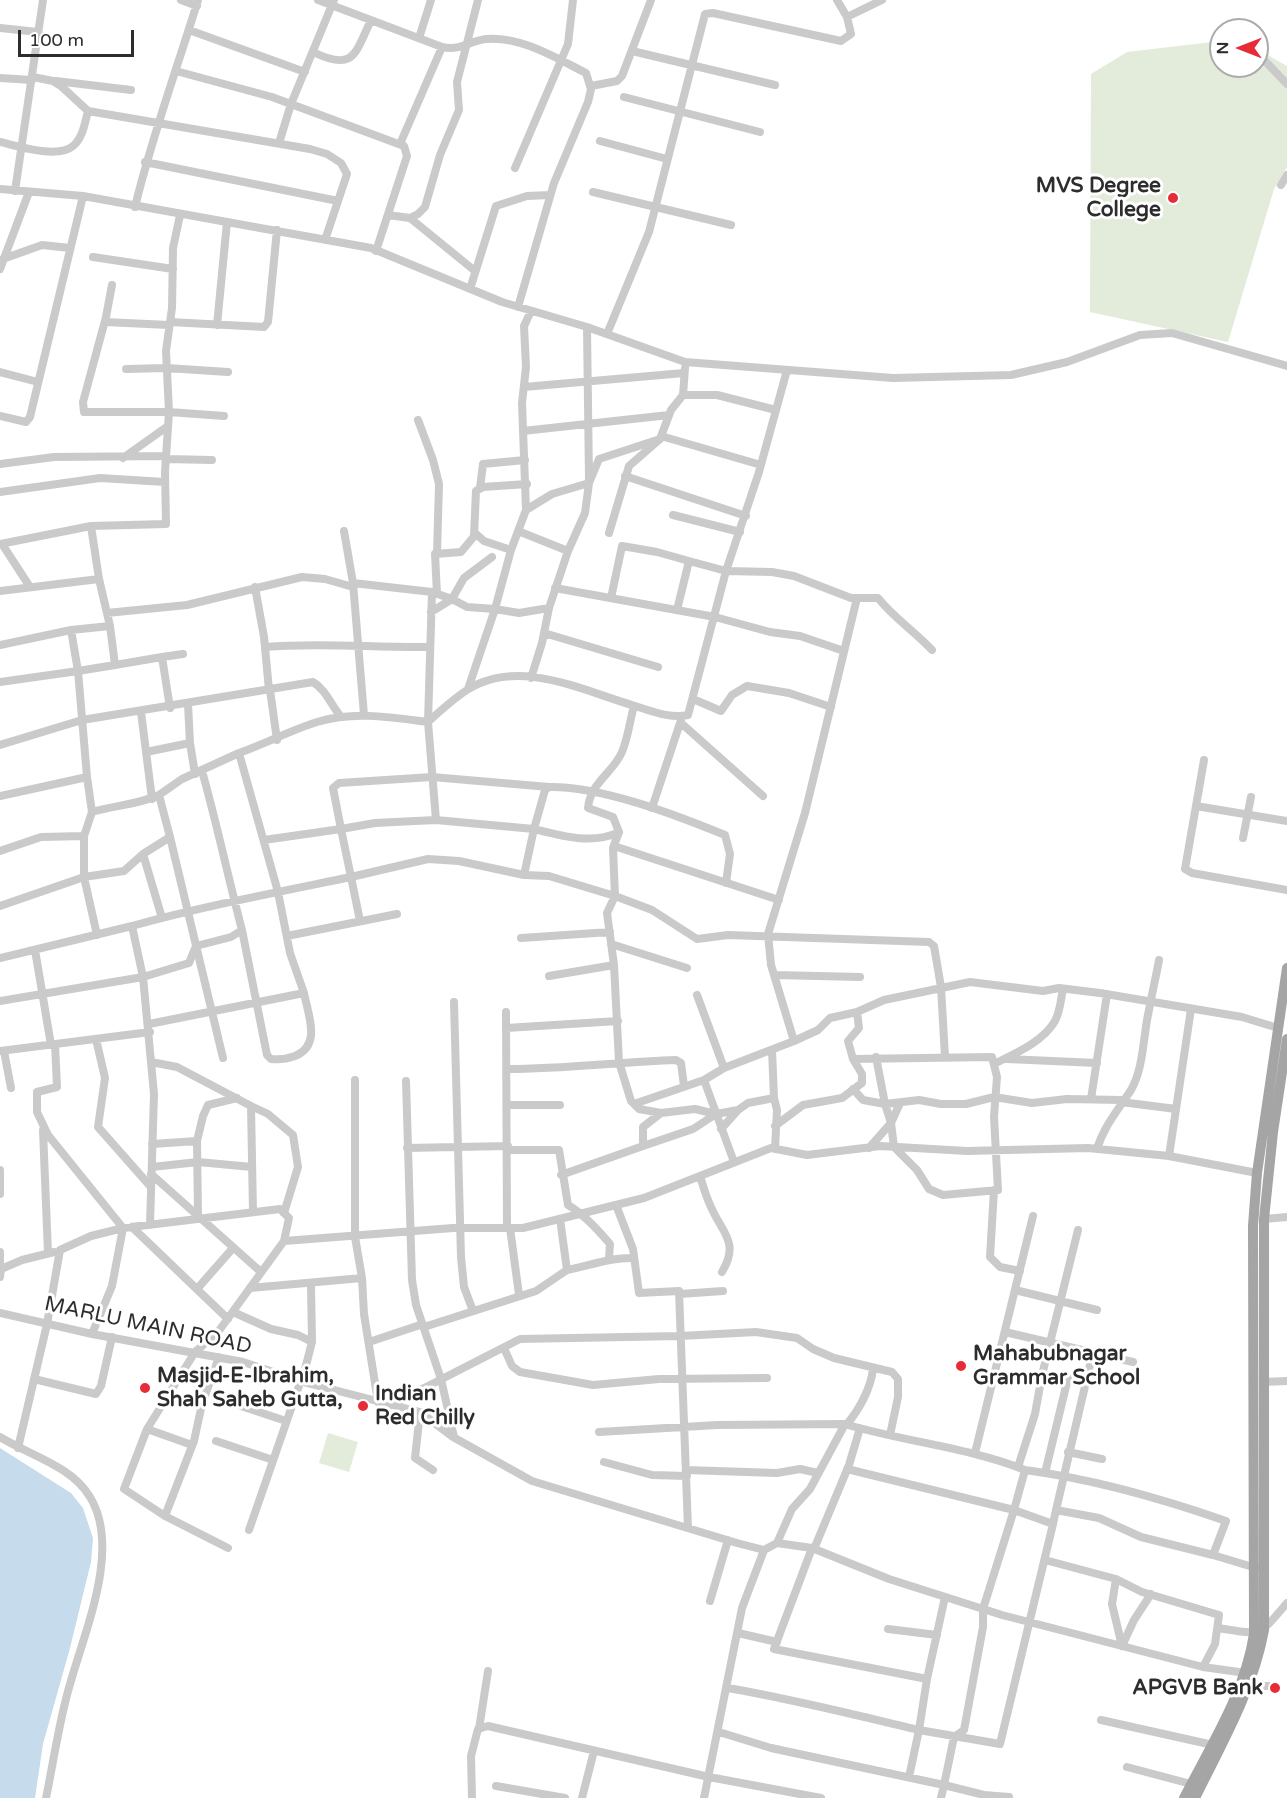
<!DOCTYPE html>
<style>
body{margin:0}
#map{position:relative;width:1287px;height:1798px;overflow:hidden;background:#fff;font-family:"Varela Round",sans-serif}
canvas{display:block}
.north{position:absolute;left:1209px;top:18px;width:60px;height:60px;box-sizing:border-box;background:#fff;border:2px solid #ababab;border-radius:50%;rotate:270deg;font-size:16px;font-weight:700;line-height:24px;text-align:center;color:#2d2d2d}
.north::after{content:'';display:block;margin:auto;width:21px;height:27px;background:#e72c37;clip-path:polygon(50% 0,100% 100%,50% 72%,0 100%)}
.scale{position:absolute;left:18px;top:30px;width:116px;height:27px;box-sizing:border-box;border:3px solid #2d2d2d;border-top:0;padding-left:8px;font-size:18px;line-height:21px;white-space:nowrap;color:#2d2d2d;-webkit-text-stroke:4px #fff;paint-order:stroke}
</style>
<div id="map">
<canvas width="1287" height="1798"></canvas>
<div class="north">N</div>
<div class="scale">100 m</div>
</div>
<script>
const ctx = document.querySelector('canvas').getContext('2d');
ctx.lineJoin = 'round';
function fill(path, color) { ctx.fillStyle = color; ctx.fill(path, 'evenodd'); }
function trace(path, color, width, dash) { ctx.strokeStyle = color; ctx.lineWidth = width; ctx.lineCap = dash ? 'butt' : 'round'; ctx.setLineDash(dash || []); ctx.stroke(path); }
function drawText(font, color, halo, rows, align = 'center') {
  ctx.font = font + ' "Varela Round",sans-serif'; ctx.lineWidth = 6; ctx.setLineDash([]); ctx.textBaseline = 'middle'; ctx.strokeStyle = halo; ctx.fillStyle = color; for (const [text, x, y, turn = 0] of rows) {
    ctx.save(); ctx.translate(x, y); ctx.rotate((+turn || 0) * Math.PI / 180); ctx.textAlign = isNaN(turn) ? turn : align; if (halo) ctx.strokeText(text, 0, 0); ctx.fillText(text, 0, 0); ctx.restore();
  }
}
fill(new Path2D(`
 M1221 41V66H1257V49L1287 66V167L1274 189 1228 342 1090 312 1091 74 1127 52Z
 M328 1433 358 1442 349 1472 319 1463Z`), '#e3ebda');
fill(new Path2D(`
 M0 1448 71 1493 83 1508 93 1538 91 1562 70 1648 43 1744 35 1798H0Z`), '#c6dcec');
trace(new Path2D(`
 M181 0 197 6
 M318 0 442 47C462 51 468 41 486 39 521 36 556 58 586 73L591 89 588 102 554 183 518 307
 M837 0 847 17
 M0 28 38 32
 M189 30 305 72
 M419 38 431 0
 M632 51 775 85
 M313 52C354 72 355 54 371 20
 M1266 62 1287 84
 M176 71 272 97 404 146 407 156 376 251
 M33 77 53 81 61 86 88 111 310 149 327 154 341 163 347 174 325 240
 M0 78 32 80
 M56 81 131 90
 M591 86 617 81 622 76 651 0
 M624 97 760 132
 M600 141 667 159
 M0 142C18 146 58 159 73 146 83 138 85 122 88 111
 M279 143 291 104 334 0
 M400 144 442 47
 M145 162 338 201
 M515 168 568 44 573 0
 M1281 185 1287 175
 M0 189 83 196 371 248 502 302 587 327 685 362 893 378 1011 375 1067 362 1140 335 1172 333 1287 366
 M15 191 43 0
 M593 192 731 225
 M135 207C152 136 177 69 198 0
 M388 215 410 218 418 214 425 207 440 155 459 110 457 82 478 0
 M410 218 475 271
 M93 257 173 269
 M0 260 42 245 70 248
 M0 269 29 192
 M112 285 106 317 83 402 84 412H169L224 416
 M470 289 496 206 527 196 550 195
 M531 311 524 326 526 367 522 403 526 510 511 550 495 609 519 613 549 608
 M105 322 169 325
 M170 322 264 327 268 322 277 230
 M217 325 227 222
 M587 327 589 480
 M607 334 649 232 705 14 713 13 841 41 851 34 847 17 882 0
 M126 369 167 368 228 372
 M0 372 38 382
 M524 387 684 373
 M683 395H717L776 410
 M0 416 26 422 30 417 83 196
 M418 420 433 460 439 484 437 554
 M523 431 669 415
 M661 436 761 465
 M660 439 671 410 683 395 685 368
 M123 458 168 426
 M166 459 212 460
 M0 464 54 457 166 456
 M625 476 746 516
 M589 483 599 459 660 439 629 466 609 533
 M480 488 483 464 525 460
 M0 492 100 478 165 482
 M673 515 740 532
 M91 526 166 524 165 472 169 412 166 351 172 308 173 248 180 215
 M344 531 353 583 364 715
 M518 531 568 551 585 513 589 483 552 494 526 510
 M474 536 476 491 483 487 527 484
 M0 544 91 526 99 579
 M2 544 30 587
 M689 561 726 571 772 572 794 576 851 598H878C894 618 914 631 932 650
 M353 583 432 592 428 722 436 820
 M255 587 264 637 269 690
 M555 588 715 617 770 632 800 636 844 651
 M0 591 99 579 110 626 115 665 78 671 71 630 0 645
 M432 592 452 599 464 578 492 557
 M437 594 435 554 461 552 476 534 484 541 511 550
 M611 598 622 546 657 552 689 561 677 610
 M431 612 452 599 467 607 495 609 468 689
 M107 613 187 605 302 577 325 579 353 587
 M71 630 110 626
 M544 633 658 667
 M265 647C320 642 374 648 430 647
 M162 657 183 654
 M115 665 162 657 170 708
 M531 678 542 643 549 608 568 551
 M0 682 78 671 87 777 0 796
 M270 690 277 740
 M693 699 721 711 732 695 747 686 789 693 831 707
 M188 704 190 743
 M634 706C630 720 628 738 622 752 613 773 590 783 588 808L613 817 619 832 613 848 615 896 652 910 697 939 728 935 929 942 934 946 941 987 945 1057
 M141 712 152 799
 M681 723 763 796
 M0 745 82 720 313 682C326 690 331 705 341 717
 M146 752 190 743 195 774
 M1204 760 1196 806 1287 821
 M202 771C217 824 228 877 242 930L231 937 196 946 189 963 143 977 132 926C204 906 278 892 351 877L360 921
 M549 787 432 777 339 783 333 788 341 829 375 823 436 820 534 829 545 790 549 787C601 786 676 815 725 835L730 854 726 883
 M159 795 182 779 239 753
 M1196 806 1185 869 1192 873 1287 890
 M652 808 681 720
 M84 836 92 812 87 777
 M170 837 223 1058
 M1243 838 1251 797
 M264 840 341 829 351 877 428 859 459 861 524 875 549 876 615 896 607 913 614 965 619 1062 631 1101 639 1109 661 1113 643 1127V1146L693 1129 716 1114 738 1110
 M614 846 779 900
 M0 851 41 837 84 836V877L97 935
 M143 854 162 918
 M524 875 534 829C562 836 592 845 619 832
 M0 906 84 877 124 871 143 854 170 837 159 795C137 805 116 805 92 812
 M242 930 267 1055 271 1059C280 1060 287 1059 295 1056 322 1045 308 1015 304 993
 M287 936 397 914
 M521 938 610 932
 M611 944 687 968
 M35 950 51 1045
 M0 958 132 926
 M774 975 860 977
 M549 976 614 965
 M697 995 724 1068
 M0 1001 143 977 154 1094 150 1225
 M454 1002 461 1257 464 1287 473 1311
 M506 1012 507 1228
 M857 1012 859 1028 848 1041 853 1059 992 1057 997 1077 994 1117 998 1190 943 1195 929 1189 917 1170 894 1147 891 1123 869 1148
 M149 1024 304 993 290 953 278 892 239 753C265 744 291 730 317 722 354 711 390 717 428 722 440 711 453 699 467 690 519 657 583 691 635 706 652 711 670 719 688 715L726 571 759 472 787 370
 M506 1028 618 1021
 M96 1039 105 1078 98 1127 151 1187
 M794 1041 818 1030 830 1018 857 1012 884 1000 970 982 1043 991 1059 988 1100 993 1242 1017 1278 1028
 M772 1050 774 1098
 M0 1051 150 1032
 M4 1051 11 1088
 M1007 1059 1097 1063
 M151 1062 177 1067 251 1106 253 1212
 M994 1064C1014 1054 1043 1042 1055 1021 1060 1012 1061 999 1063 989
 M507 1069C564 1069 619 1062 676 1060L681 1063 684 1086
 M406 1081 412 1280 416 1305 441 1379 454 1437
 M853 1089 863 1100 885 1104 876 1057
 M1091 1099 1107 994
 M1121 1102 1176 1109
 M900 1103 891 1123 885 1104 919 1100 941 1104H966L994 1097 1032 1103 1067 1099 1122 1100
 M634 1104 704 1080
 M508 1105H560
 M251 1106 268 1114 293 1135 298 1167 284 1213
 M661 1113 695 1109 716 1114
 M775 1126 803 1105 842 1098 862 1083V1074L853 1059
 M721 1129 738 1110 748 1103 774 1098 777 1110 775 1149
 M43 1130 48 1253
 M197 1141 198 1216
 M152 1144 197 1141 203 1116 208 1105 237 1098
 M407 1148 508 1146
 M1097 1149C1104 1126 1118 1110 1131 1090 1144 1068 1143 1035 1149 1010 1152 993 1156 977 1159 960
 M508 1150H559L568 1205C582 1213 599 1231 610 1244L609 1258
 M1169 1156 1191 1009
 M734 1162 704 1080 724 1068 794 1041 771 965 768 934 805 813 857 598
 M152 1167 198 1162 252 1167
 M0 1170V1194
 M151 1174 261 1272
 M561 1175 643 1146
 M700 1176C703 1186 706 1197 711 1207 722 1233 740 1242 722 1272
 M994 1190 990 1257 1000 1267 1020 1271
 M616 1205 633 1249 639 1293 679 1291 688 1528
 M560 1219 567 1270C590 1266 610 1257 634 1258
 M1264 1219 1287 1217
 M132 1227 228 1319
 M510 1228 519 1295
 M0 1252V1269
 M0 1277 1 1269 22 1260 54 1252
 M362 1278 364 1314 378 1402
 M311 1285 312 1342
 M250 1288 362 1278 355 1237V1080
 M197 1289 233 1248
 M1015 1290 1097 1310
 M680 1294 723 1291
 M233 1312 271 1329 298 1335 312 1342 302 1381
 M0 1313 92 1334 243 1362 307 1383 420 1412 453 1437 532 1481 737 1543 764 1550 777 1543 812 1548 889 1579 1002 1615 1203 1667 1246 1673
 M424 1327 536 1291 567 1270
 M1005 1332 1133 1362
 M92 1334 112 1286 123 1228 280 1209 289 1218 284 1241
 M369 1342 423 1324
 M504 1348 512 1366 520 1372 593 1385 659 1379 767 1378
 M34 1379 96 1394 101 1386 112 1337
 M1264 1382 1287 1381
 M229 1402 286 1421
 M391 1405 520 1339 680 1336 756 1332 797 1338 813 1349 834 1358 892 1372 898 1379V1397L890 1435
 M420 1412 415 1458 433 1470
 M847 1424C859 1410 871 1388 873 1369
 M147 1429 192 1445
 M599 1432 717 1425 845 1424
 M0 1437C29 1455 72 1466 90 1497 123 1551 81 1639 67 1695 58 1729 53 1764 46 1798
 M216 1441 273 1460
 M18 1448 47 1324 60 1250 91 1236 123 1228 48 1135 37 1112V1092L57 1087 55 1044
 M1068 1452 1102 1459
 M975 1453 1033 1216
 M604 1462 652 1475 687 1476
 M1018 1467 1035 1414 1042 1375 1078 1230
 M847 1469 1014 1510 983 1609V1627L964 1730 954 1737 944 1785 984 1795
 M686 1470 777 1473 800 1469 818 1473
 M1045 1473 1068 1378
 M1056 1510 1093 1352
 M165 1516 194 1441 202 1404 219 1357
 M249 1530 301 1380
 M777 1543 792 1509 810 1489 845 1424C905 1442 967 1447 1025 1470
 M228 1548 165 1516 124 1489 147 1429 195 1352 218 1332 284 1241 453 1228H523L644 1198 771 1148 807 1155 880 1146 967 1151 1088 1148 1169 1156 1257 1173
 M812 1548 774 1649 927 1679 919 1730 1000 1744 1053 1524
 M814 1549 849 1465 860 1428
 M1213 1555 1141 1537 1099 1518 1056 1510 1053 1524 1014 1510 1025 1470C1094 1479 1160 1498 1226 1521L1213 1555 1256 1568
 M1045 1560 1116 1579
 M710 1601 728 1540
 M1218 1628C1262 1635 1258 1637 1287 1603
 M888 1629 937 1635
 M738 1633 777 1642
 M1122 1646 1112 1604 1116 1579 1142 1592 1219 1615 1215 1644 1203 1667
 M1122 1646 1134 1620 1151 1594
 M927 1679 945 1597
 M1250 1686H1268
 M728 1688C792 1699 856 1715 919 1730L909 1777
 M1101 1720 1213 1745
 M479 1729 488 1671
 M719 1732 771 1748 944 1785 941 1798
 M1127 1767 1191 1784
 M496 1786 565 1798
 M472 1798 471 1756 478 1729 488 1726 709 1777 821 1798
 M582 1798 594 1751
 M704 1798 742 1608 764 1550
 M983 1798 984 1795 1009 1797`), '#cacaca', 8);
trace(new Path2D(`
 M1184 1798C1211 1745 1245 1693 1254 1634L1253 1226 1257 1173 1287 968
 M1195 1798C1222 1743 1253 1690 1264 1630V1219L1273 1132 1287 1039`), '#a5a5a5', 10);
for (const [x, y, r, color] of [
 [1173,198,6,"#e72c37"],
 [961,1366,6,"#e72c37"],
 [145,1388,6,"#e72c37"],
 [363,1406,6,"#e72c37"],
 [1275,1688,6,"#e72c37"]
]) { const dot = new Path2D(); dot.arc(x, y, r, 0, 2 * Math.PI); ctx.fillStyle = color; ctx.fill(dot); trace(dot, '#fff', 2); }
drawText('bold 21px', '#2d2d2d', '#fff', [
 ["MVS Degree",1161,186,"right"],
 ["College",1161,210,"right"],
 ["Mahabubnagar",973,1354],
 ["Grammar School",973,1378],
 ["Masjid-E-Ibrahim,",157,1376],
 ["Shah Saheb Gutta,",157,1400],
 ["Indian",375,1394],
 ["Red Chilly",375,1418],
 ["APGVB Bank",1263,1688,"right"]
], 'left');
drawText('21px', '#2d2d2d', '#fff', [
 ["MARLU MAIN ROAD",148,1326,12]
]);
</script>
